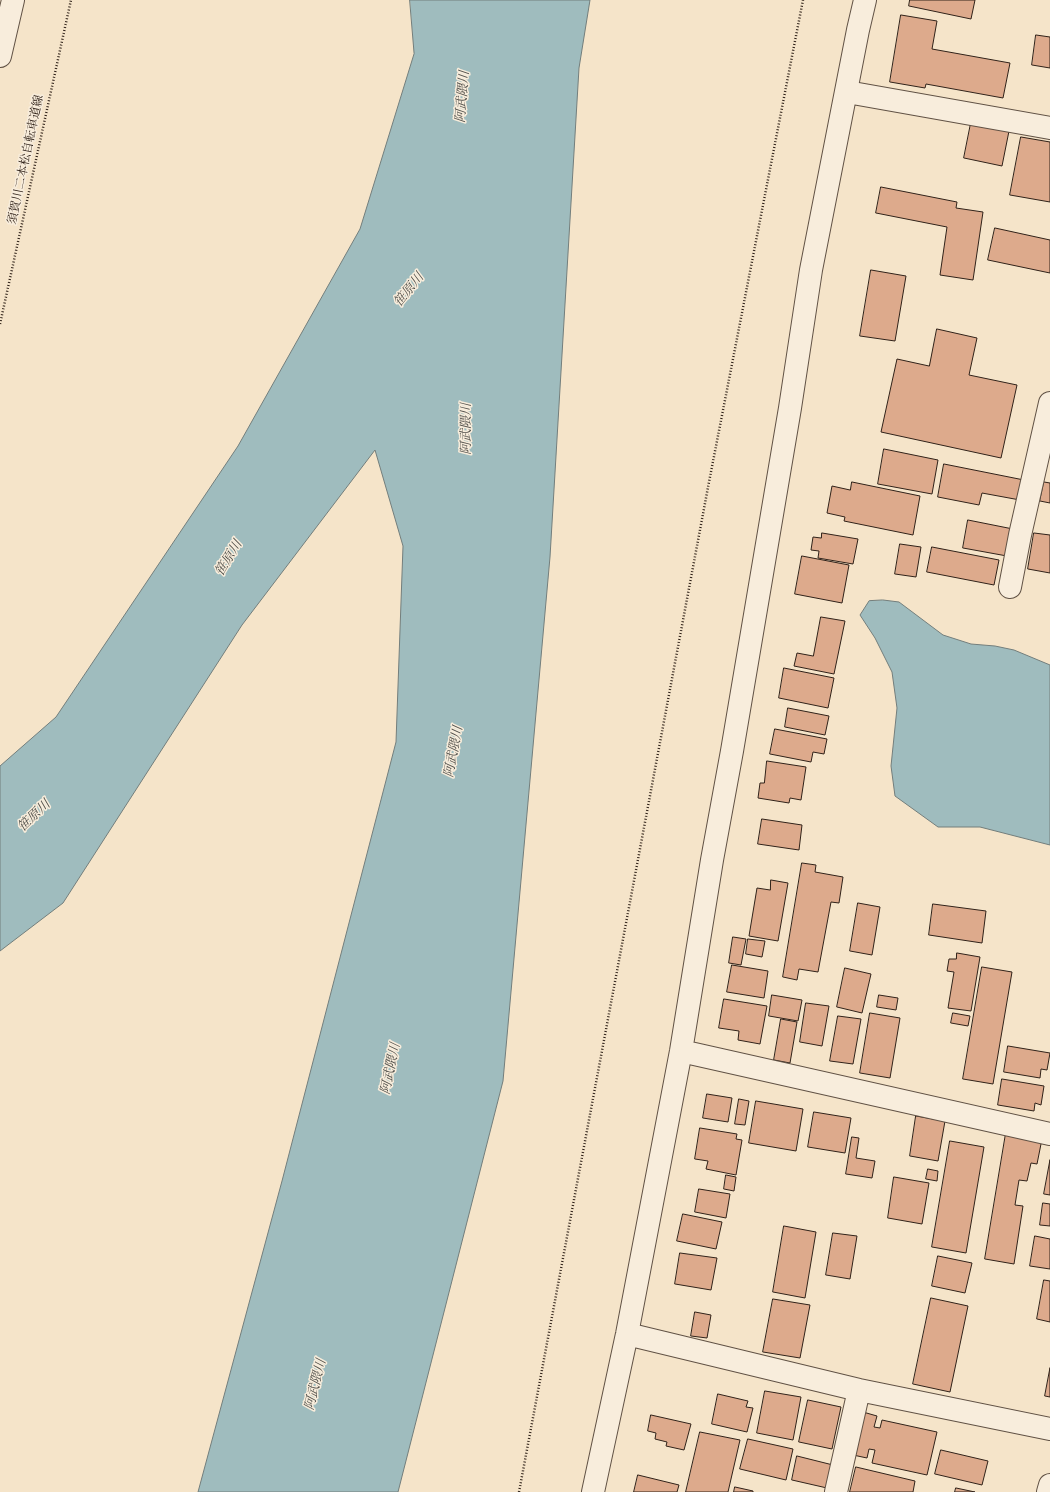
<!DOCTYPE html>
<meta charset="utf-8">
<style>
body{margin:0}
canvas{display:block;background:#f5e4c9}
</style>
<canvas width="1050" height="1492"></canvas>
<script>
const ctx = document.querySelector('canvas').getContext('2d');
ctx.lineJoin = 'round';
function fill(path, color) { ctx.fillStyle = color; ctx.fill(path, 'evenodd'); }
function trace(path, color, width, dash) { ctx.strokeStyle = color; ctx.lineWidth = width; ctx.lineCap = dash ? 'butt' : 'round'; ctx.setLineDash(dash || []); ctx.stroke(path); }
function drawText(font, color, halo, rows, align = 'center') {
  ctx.font = font + ' "Sorts Mill Goudy","Noto Serif JP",serif'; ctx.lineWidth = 3; ctx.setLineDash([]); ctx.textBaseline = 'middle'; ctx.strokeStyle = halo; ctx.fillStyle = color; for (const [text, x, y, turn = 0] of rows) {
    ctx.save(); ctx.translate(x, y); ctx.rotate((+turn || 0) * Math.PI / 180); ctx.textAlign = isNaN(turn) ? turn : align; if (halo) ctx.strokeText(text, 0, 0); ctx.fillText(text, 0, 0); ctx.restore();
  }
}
const water = new Path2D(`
 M410 0H590L579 68 550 557 503 1081 398 1492H198L282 1181 396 742 403 546 375 450 242 625 63 903 0 951V766L56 717 238 446 360 229 414 54Z
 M883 600 899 602 943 635 971 644 995 646 1014 650 1050 665V845L980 827H938L895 796 891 766 897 708 892 672 875 638 860 615 869 601Z`);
fill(water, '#9fbcbe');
trace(water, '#737e7c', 1);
const building = new Path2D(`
 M910 0H975L971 19 909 6Z
 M901 15 937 21 932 49 1010 63 1003 98 926 84 925 88 890 82Z
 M1036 35 1050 37V68L1032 65Z
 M971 123 1009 131 1002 166 964 158Z
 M1021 137 1050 142V202L1010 195Z
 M881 187 957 202 956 208 983 212 973 280 940 275 947 227 876 213Z
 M995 228 1050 240V273L988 260Z
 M871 270 906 276 895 341 860 336Z
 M937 329 977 338 969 375 1017 385 1001 458 881 432 897 359 929 366Z
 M884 449 938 460 932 494 878 484Z
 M944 464 1024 480 1020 500 982 493 979 505 938 497Z
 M852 482 920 496 913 535 844 521 845 517 827 513 832 486 850 490Z
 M1044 482 1050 483V503L1040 501Z
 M968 520 1013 529 1007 556 963 548Z
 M822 533 858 539 853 564 818 558 819 551 811 550 813 537 821 538Z
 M1034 533 1050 535V573L1028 569Z
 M900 544 921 547 916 577 895 574Z
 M932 547 999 560 994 585 927 572Z
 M802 556 849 565 842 603 795 594Z
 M821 617 845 621 834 674 794 666 797 653 813 656Z
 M784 668 834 678 828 708 779 698Z
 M788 708 829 716 825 735 785 727Z
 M775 729 827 739 824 754 813 752 811 762 770 754Z
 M767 761 806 767 801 800 790 798 789 803 758 798 760 783H764Z
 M762 819 802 825 799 850 758 844Z
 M802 863 816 865 815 872 843 877 839 903 831 902 818 972 799 969 797 980 783 977Z
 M771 880 788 883 778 941 749 936 757 888 770 890Z
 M858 903 880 907 872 955 850 951Z
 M933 904 986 911 982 943 929 935Z
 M733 937 746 939 741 965 729 963Z
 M748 939 765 941 762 957 746 954Z
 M957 953 980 957 971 1011 948 1008 954 972 947 971 949 959H956Z
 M732 965 768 971 764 998 727 992Z
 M982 967 1012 972 993 1084 963 1079Z
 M845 968 871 974 862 1013 837 1007Z
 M772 995 802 1000 798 1021 769 1016Z
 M879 995 898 998 896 1010 877 1007Z
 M724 999 767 1006 760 1044 738 1040 739 1031 719 1028Z
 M806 1003 829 1006 822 1046 800 1042Z
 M870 1013 900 1018 890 1078 860 1073Z
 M953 1013 970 1016 968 1026 951 1023Z
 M838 1016 861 1019 853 1064 830 1061Z
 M781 1019 797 1022 790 1063 774 1060Z
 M1008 1046 1050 1053 1047 1070 1041 1069 1040 1078 1004 1072Z
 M1002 1079 1044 1086 1041 1105 1035 1103 1034 1111 998 1105Z
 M707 1094 732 1098 728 1122 703 1118Z
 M739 1099 749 1101 745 1125 735 1124Z
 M756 1101 803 1109 796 1151 749 1143Z
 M814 1112 851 1118 845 1153 808 1147Z
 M916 1116 945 1121 938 1161 910 1156Z
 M700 1128 737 1134 736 1139 742 1140 736 1175 706 1169 708 1161 695 1159Z
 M1006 1133 1042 1139 1037 1164 1031 1163 1027 1181 1019 1180 1015 1205 1023 1206 1014 1264 985 1259Z
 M852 1137 859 1138 856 1158 875 1161 872 1178 846 1174Z
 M950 1141 984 1147 966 1253 932 1247Z
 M1050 1160V1195L1044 1194Z
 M928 1169 938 1171 937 1181 926 1179Z
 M726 1175 736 1177 734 1191 724 1189Z
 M894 1177 929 1183 922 1224 888 1218Z
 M699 1189 730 1194 726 1218 695 1212Z
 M1043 1203 1050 1204V1226L1040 1225Z
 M683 1214 722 1222 716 1249 677 1241Z
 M784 1226 816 1232 805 1298 773 1292Z
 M833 1233 857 1236 850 1279 826 1275Z
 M1035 1236 1050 1239V1269L1030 1266Z
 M680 1253 717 1258 711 1290 675 1284Z
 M938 1256 972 1263 965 1293 932 1286Z
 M1044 1280 1050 1281V1322L1037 1319Z
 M931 1298 968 1306 950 1392 913 1384Z
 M773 1299 810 1305 800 1358 763 1352Z
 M695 1312 711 1315 707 1338 691 1336Z
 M1050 1368V1397L1045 1396Z
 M765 1391 801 1397 793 1440 757 1433Z
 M718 1394 748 1401 746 1407 753 1408 747 1432 712 1424Z
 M808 1400 841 1407 832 1449 799 1442Z
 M863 1412 877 1416 874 1427 880 1428 882 1420 937 1432 927 1475 872 1463 875 1450 869 1449 867 1458 853 1455Z
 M651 1415 691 1424 684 1450 666 1446 667 1442 655 1439 656 1433 648 1431Z
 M700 1432 740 1440 728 1492H686Z
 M748 1439 793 1449 786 1480 740 1469Z
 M941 1450 988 1461 982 1485 935 1474Z
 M797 1456 833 1465 827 1488 792 1480Z
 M856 1467 915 1481 913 1492H850Z
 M638 1475 679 1485 677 1492H634Z
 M735 1487 753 1491V1492H734Z
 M956 1488 975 1492H955Z`);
fill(building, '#ddaa8c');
trace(building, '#302219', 1);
const minor = new Path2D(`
 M0 56 13 0
 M847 92 1050 128
 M1010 587 1020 535 1050 403
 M681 1051 1050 1134
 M627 1334 859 1390 1050 1429
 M593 1492 627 1334 681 1051 712 860 732 751 790 408 811 270 858 30 865 0
 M836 1492 859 1390
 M1048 1492 1050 1485`);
trace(minor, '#615245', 24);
trace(new Path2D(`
 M0 324 71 0
 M519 1492 709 482 803 0`), '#302219', 2.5, [1, 2]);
trace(minor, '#f8eddc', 22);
drawText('12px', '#302219', '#f8eddc', [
 ["須賀川二本松自転車道線",27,160,-78]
]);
drawText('italic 13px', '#51504b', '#f8eddc', [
 ["阿武隈川",464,97,-85],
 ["笹原川",410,291,-51],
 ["阿武隈川",468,429,-90],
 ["笹原川",230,559,-59],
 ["阿武隈川",455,752,-79],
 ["笹原川",35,817,-44],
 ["阿武隈川",392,1069,-78],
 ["阿武隈川",317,1385,-76]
]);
</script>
